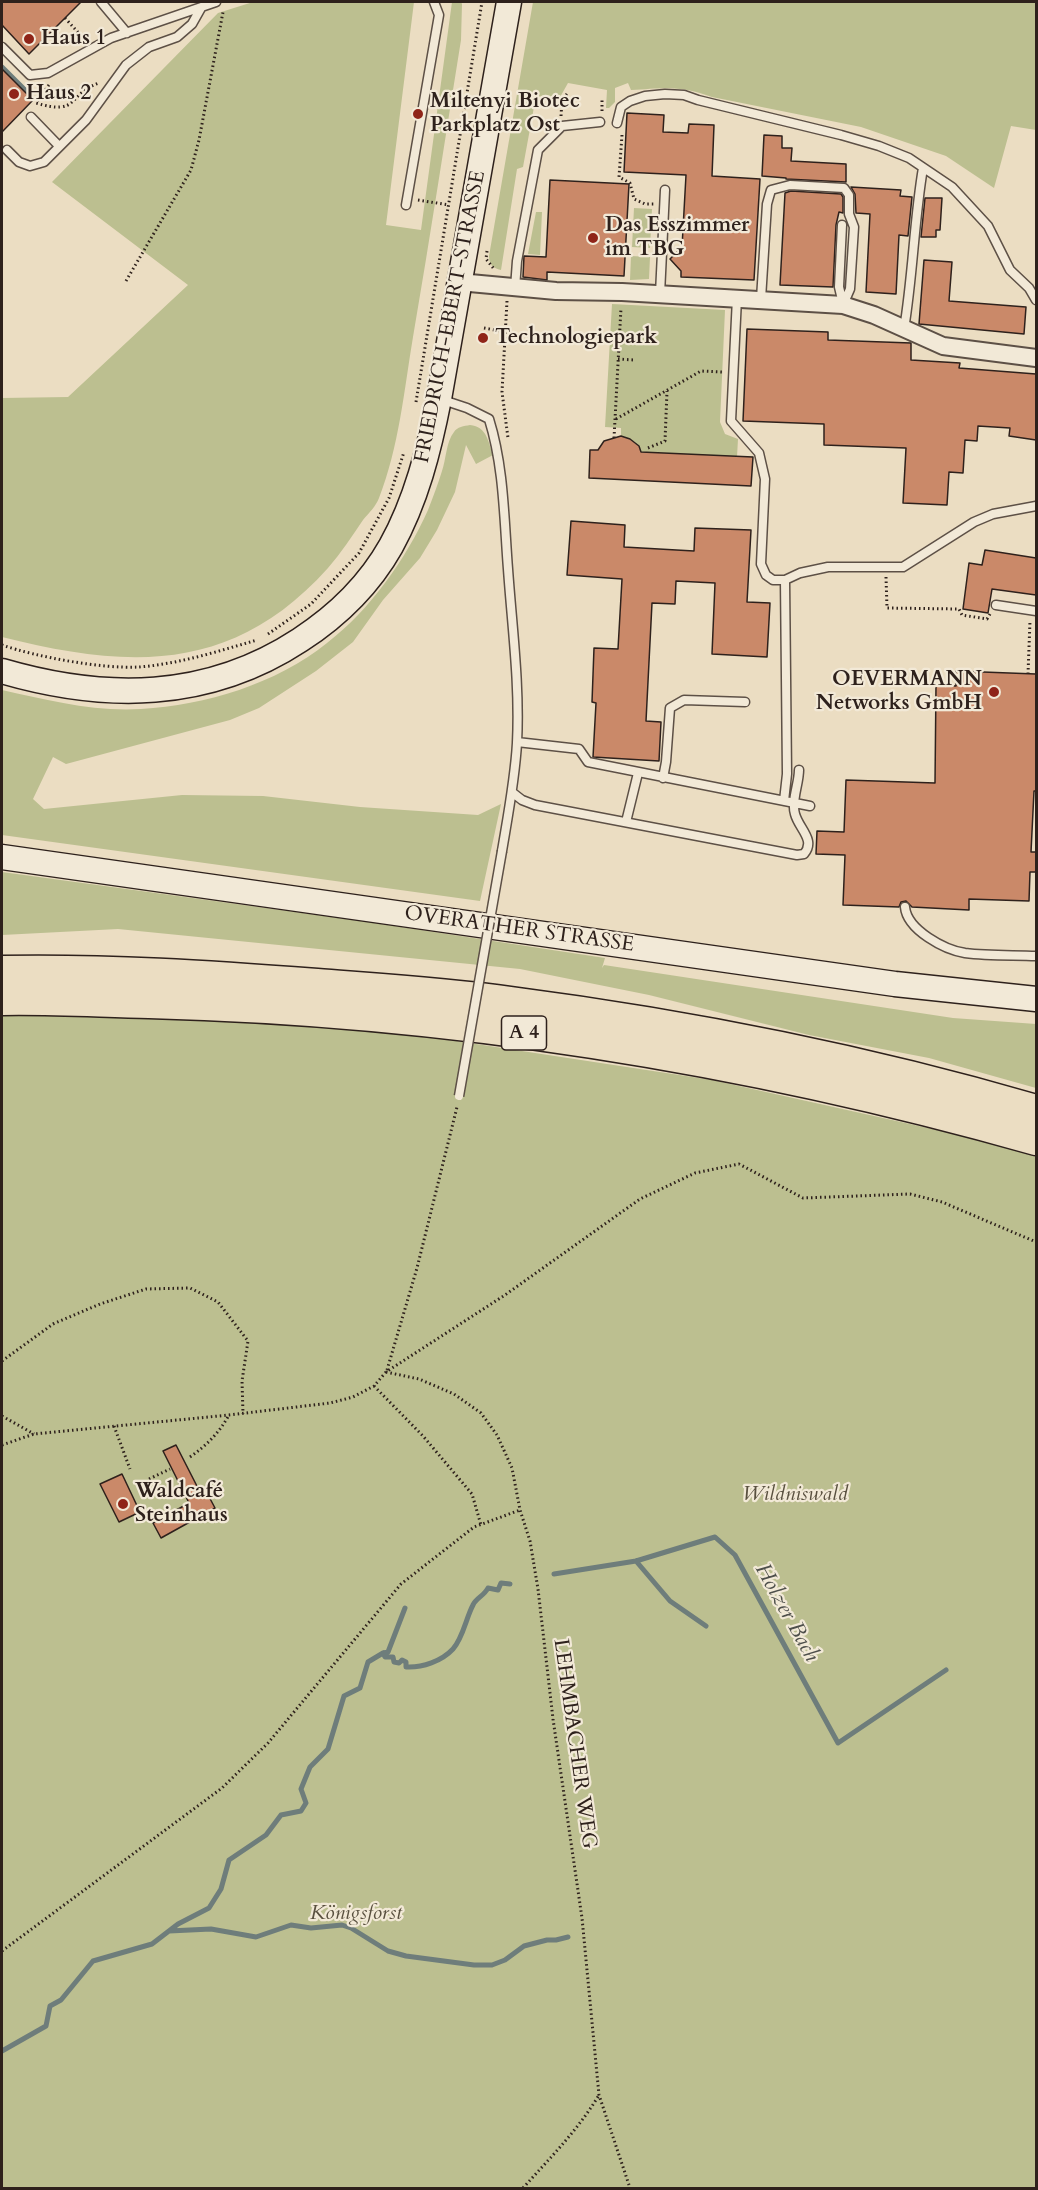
<!DOCTYPE html>
<meta charset="utf-8">
<style>
body{margin:0}
#map{position:relative;width:1038px;height:2190px;overflow:hidden;background:#ebddc2;font-family:Cardo,serif}
canvas{display:block}
.frame{position:absolute;inset:0;border:3px solid #2e211c;pointer-events:none}
</style>
<div id="map">
<canvas width="1038" height="2190"></canvas>
<div class="frame"></div>
</div>
<script>
const ctx = document.querySelector('canvas').getContext('2d');
ctx.lineJoin = 'round';
function fill(path, color) { ctx.fillStyle = color; ctx.fill(path, 'evenodd'); }
function trace(path, color, width, dash) { ctx.strokeStyle = color; ctx.lineWidth = width; ctx.lineCap = dash ? 'butt' : 'round'; ctx.setLineDash(dash || []); ctx.stroke(path); }
function drawText(font, color, halo, rows, align = 'center') {
  ctx.font = font + ' Cardo,serif'; ctx.lineWidth = 4.5; ctx.setLineDash([]); ctx.textBaseline = 'middle'; ctx.strokeStyle = halo; ctx.fillStyle = color; for (const [text, x, y, turn = 0] of rows) {
    ctx.save(); ctx.translate(x, y); ctx.rotate((+turn || 0) * Math.PI / 180); ctx.textAlign = isNaN(turn) ? turn : align; if (halo) ctx.strokeText(text, 0, 0); ctx.fillText(text, 0, 0); ctx.restore();
  }
}
fill(new Path2D(`
 M253 2H414L386 225 421 230 452 2H461L462 4 461 40C445 139 430 238 413 337 404 391 399 447 379 498 376 506 369 513 363 520 352 536 341 553 328 568 233 674 129 669 2 637V398L68 397 188 285 52 182 218 13Z
 M533 2H1036V130L1011 126 994 188 946 156 861 127 712 97C680 85 664 88 631 90L628 83 615 88V102L609 108H606L607 90 568 83 559 99 536 96 523 167 517 169 501 270C493 268 489 265 489 256Z
 M634 208 652 209 650 248 632 247Z
 M536 212H542L540 255 528 254Z
 M631 256 650 257 649 279 630 280Z
 M612 304 725 310 720 422 725 434 738 439 737 457 641 452 635 442 621 436V428L605 427Z
 M470 425C487 427 488 441 493 455L476 464 466 445 455 492 437 530 420 558 383 600 353 642 316 671 259 708 230 720 66 764 53 757 33 799 44 809 182 795 263 796 360 807 478 815 501 804 480 901 2 835V690C47 700 94 712 141 709 206 705 276 684 327 643 370 610 406 559 428 510 433 497 438 484 442 471 446 460 446 442 454 432 457 427 464 426 470 425Z
 M2 872 368 922 605 958 602 968 604 965 953 1018 1036 1024V1088L929 1058 809 1035 649 995 520 969 118 929 2 935Z
 M2 1016H155L391 1031 712 1080 1009 1146 1036 1156V2188H2Z`), '#bcbf90');
trace(new Path2D(`
 M2 67 26 91
 M636 1561 670 1601 706 1626
 M554 1574 636 1561 715 1537 735 1555 838 1743 946 1670
 M383 1653 388 1652 405 1608
 M169 1931 211 1929 256 1937 291 1925 311 1928 342 1925 351 1928 388 1951 406 1956 474 1965H492L505 1960 524 1946 547 1940H556L568 1937
 M2 2051 46 2026 50 2006 61 2000 93 1961 152 1944 178 1924 209 1908 221 1889 229 1860 266 1835 281 1815 301 1811 306 1803 301 1789 310 1767 328 1749 344 1696 360 1688 368 1662 383 1653 385 1657H393L394 1662 399 1663 402 1660 406 1662V1667C422 1668 442 1661 453 1649 463 1638 466 1618 473 1605 476 1598 484 1596 488 1588L498 1590 501 1583 510 1584`), '#6e7d7b', 5);
const building = new Path2D(`
 M2 2H81L29 54 2 25Z
 M2 69 33 100 2 132Z
 M627 113 664 115 663 132 688 133 689 124 714 125 712 176 760 179 754 280 681 277V271L670 259 682 247 686 175 624 172Z
 M764 135 782 136V148H792L791 161 846 164V182L786 179V178L762 176Z
 M550 180 629 184 624 276 547 272V280L523 277 524 256 546 257Z
 M851 187 901 190 900 196 912 197 908 236 899 235 896 294 866 292 870 214 856 213 855 194Z
 M791 191 841 194 843 197V213L839 212 836 225 833 287 780 285 785 193Z
 M925 198H942L940 230H936V237H921Z
 M924 260 952 262 949 301 1026 307 1024 334 919 324Z
 M747 329 828 332V340L911 343V360L960 363 959 368 1036 374V440L1009 436 1010 428 978 426 977 441 965 440 963 473 949 472 947 505 903 503 906 448 824 445V424L743 421Z
 M621 436 630 439 639 446 641 452 753 457 751 486 589 478 590 450H598L604 441Z
 M571 521 625 525 624 547 694 551 695 528 751 530 747 602 770 603 767 657 712 654 715 583 676 581 675 604 652 603 646 721 661 722 659 761 593 757 596 703 592 702 594 648 618 649 622 579 567 575Z
 M985 550 1036 558V595L992 589 988 613 963 609 969 563 982 565Z
 M956 671 1036 674V791H1034L1031 852H1036V872H1030L1029 901 969 899V910L912 907 906 901 901 902 899 907 843 905 845 855 816 854 817 831 844 832 846 780 935 783 936 685 956 686Z
 M176 1445 202 1496 207 1493 215 1508 161 1538 153 1523 189 1503 163 1451Z
 M122 1474 140 1512 119 1522 100 1484Z`);
fill(building, '#ca8969');
trace(building, '#2e211c', 1.5);
const service = new Path2D(`
 M101 2 127 33
 M2 47 30 75 48 73 111 38 216 2
 M31 117 59 146
 M617 123 621 107 630 101 645 96 665 94 684 95 698 100 841 135 879 146 909 158 952 187 988 226 1010 270 1029 288 1036 300
 M7 150 19 162 30 166 44 162 86 120 126 65 149 47 177 37 192 24 201 8
 M406 205 439 15 434 2
 M842 225 839 287 843 304
 M515 288 517 261 538 150 562 126 600 122
 M660 294 665 190
 M737 298 731 421 759 453 765 479 761 564 766 575 773 580H785L800 573 828 567H903L974 522 993 514 1036 506
 M761 299 767 204 771 190 790 185 844 188 849 195V214L854 227 850 289 843 305
 M904 329C913 275 914 221 923 168
 M440 399 467 408 489 419C504 467 504 518 508 569 512 626 520 685 517 743 515 779 508 815 502 851
 M996 605 1036 611
 M517 742 579 749 588 762 810 806
 M663 778 666 762 670 708 684 700 745 702
 M513 793 522 800 535 805 797 855 804 854C816 840 799 829 795 814 791 801 799 784 799 770
 M784 801 787 774 785 580
 M626 822 638 773
 M905 907C907 930 945 950 965 953 989 956 1013 955 1036 956`);
const minor = new Path2D(`
 M459 282 556 291 622 292 843 305 874 315 943 346 1036 358`);
const secondary = new Path2D(`
 M2 671C105 701 207 701 300 640 337 616 369 585 391 546 416 501 429 450 439 399L509 2
 M2 857 895 984 1036 999`);
const motorway = new Path2D(`
 M2 971C107 969 212 976 317 984 382 989 447 993 511 1002 688 1025 865 1060 1036 1110
 M2 1000C51 999 100 1002 149 1003 450 1011 747 1058 1036 1140`);
trace(service, '#5d5046', 11);
trace(minor, '#5d5046', 20);
trace(secondary, '#2e211c', 27);
trace(motorway, '#2e211c', 33);
trace(new Path2D(`
 M65 18 85 40
 M49 85 36 103C80 116 66 95 99 83
 M602 111V100
 M561 116 562 100 567 94
 M622 135 619 177 630 183 634 199 645 204H654
 M418 200 449 205
 M487 251 486 259 494 269
 M126 281 191 170 199 140 223 12
 M507 301 502 392 508 438
 M484 328 505 332
 M618 359 634 360
 M416 402 482 2
 M616 419 701 371 722 372
 M614 438 621 308
 M648 448 665 441 667 391
 M886 577 887 608 959 609 962 615 987 619 990 614
 M268 634 311 604 359 553 389 498 404 452
 M2 645C37 657 102 669 139 667 179 664 219 651 257 640
 M1028 674 1030 621
 M2 1361 53 1324 100 1304 146 1289 190 1288 218 1302 248 1341 242 1381 243 1414
 M387 1370 417 1268 457 1107
 M386 1372 419 1379 454 1394 481 1413 497 1435 512 1468 520 1510 530 1541 538 1589 553 1719 582 1918 599 2095 630 2188
 M374 1386 423 1436 472 1494 481 1525
 M2 1416 34 1434
 M114 1426 130 1469
 M2 1445 34 1434 229 1415 330 1403 353 1397 374 1386 386 1372 505 1295 640 1199 695 1173 739 1164 803 1198 910 1194 942 1202 1036 1242
 M190 1457C207 1445 219 1433 229 1415
 M149 1479 170 1469
 M2 1951 222 1788 268 1743 401 1584 474 1527 520 1510
 M523 2188C550 2158 578 2130 599 2095`), '#2e211c', 3, [1.5, 3]);
trace(service, '#f2e9d7', 8);
trace(minor, '#f2e9d7', 16);
trace(secondary, '#f2e9d7', 24);
trace(motorway, '#ebddc2', 30);
const serviceBridge = new Path2D(`
 M459 1096 502 851`);
trace(serviceBridge, '#5d5046', 11, []);
trace(serviceBridge, '#f2e9d7', 8);
for (const [x, y, r, color] of [
 [29,39,6,"#8f2418"],
 [14,94,6,"#8f2418"],
 [418,114,6,"#8f2418"],
 [593,238,6,"#8f2418"],
 [483,338,6,"#8f2418"],
 [994,692,6,"#8f2418"],
 [123,1504,6,"#8f2418"]
]) { const dot = new Path2D(); dot.arc(x, y, r, 0, 2 * Math.PI); ctx.fillStyle = color; ctx.fill(dot); trace(dot, '#f2e9d7', 2); }
for (const [x, y, w] of [
 [524,1033,45]
]) { const box = new Path2D(); box.roundRect(x - w / 2, y - 17, w, 34, 4.5); ctx.fillStyle = '#f2e9d7'; ctx.fill(box); trace(box, '#2e211c', 1.5); }
drawText('bold 20px', '#2e211c', null, [
 ["A 4",524,1033]
]);
drawText('bold 21px', '#2e211c', '#f2e9d7', [
 ["Haus 1",41,39],
 ["Haus 2",26,94],
 ["Miltenyi Biotec",430,102],
 ["Parkplatz Ost",430,126],
 ["Das Esszimmer",605,226],
 ["im TBG",605,250],
 ["Technologiepark",495,338],
 ["OEVERMANN",982,680,"right"],
 ["Networks GmbH",982,704,"right"],
 ["Waldcafé",135,1492],
 ["Steinhaus",135,1516]
], 'left');
drawText('21px', '#2e211c', '#f2e9d7', [
 ["FRIEDRICH-EBERT-STRASSE",451,317,-79],
 ["OVERATHER STRASSE",519,930,8],
 ["LEHMBACHER WEG",574,1744,82]
]);
drawText('italic 21px', '#59503f', '#f2e9d7', [
 ["Wildniswald",795,1495],
 ["Königsforst",356,1914]
]);
drawText('italic 22px', '#4e4f4b', '#f2e9d7', [
 ["Holzer Bach",786,1613,61]
]);
</script>
